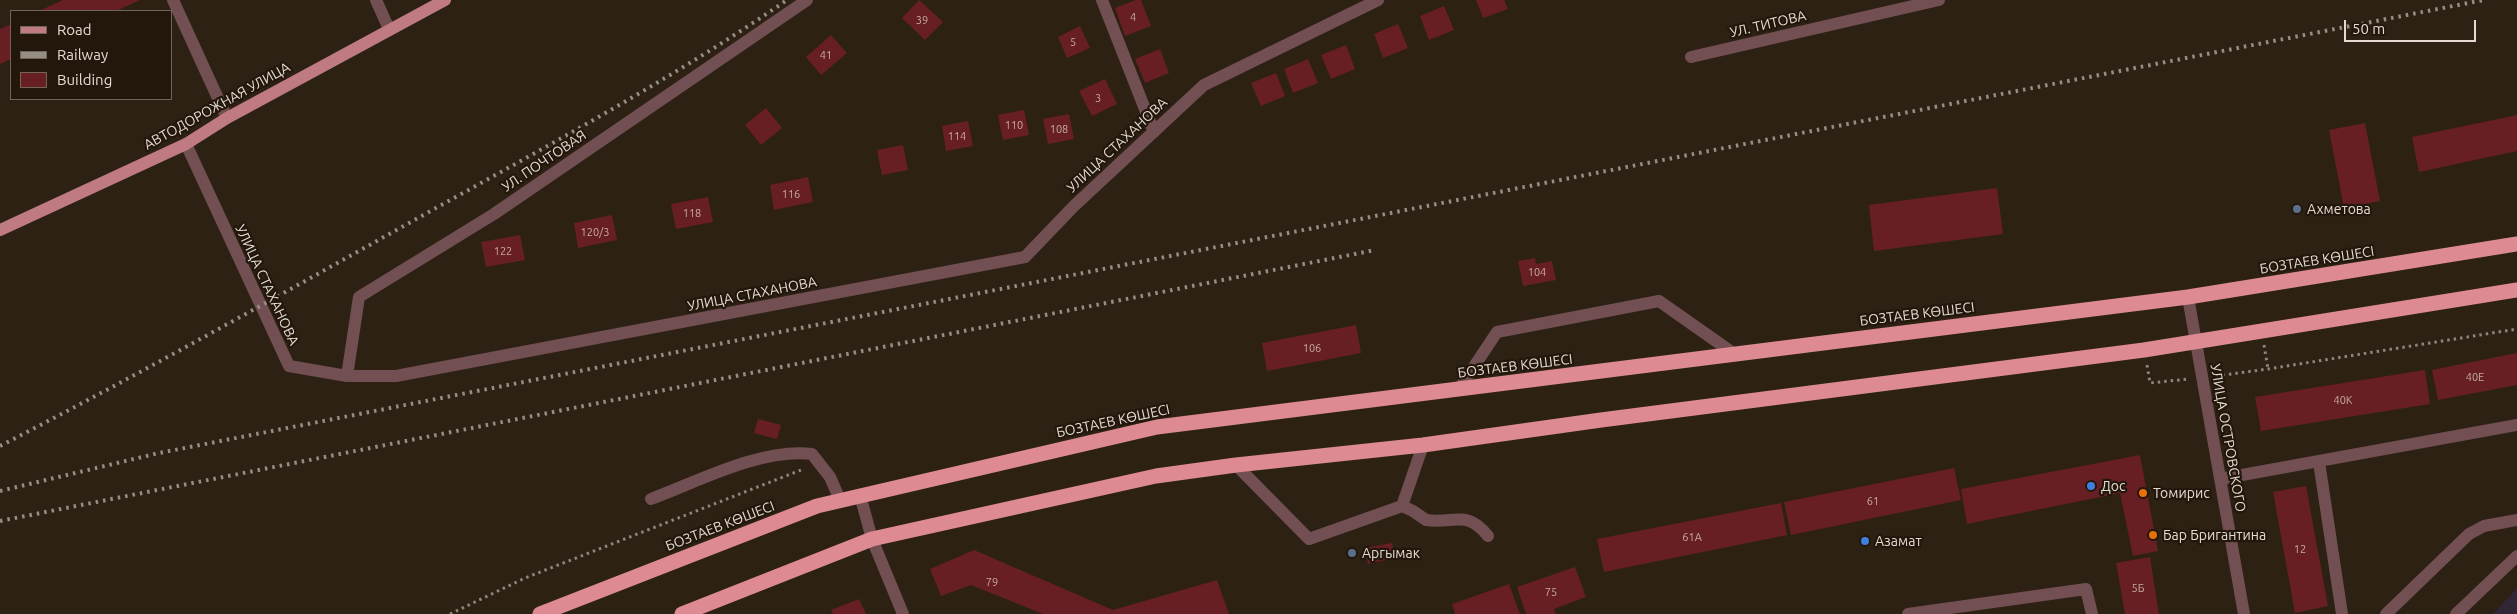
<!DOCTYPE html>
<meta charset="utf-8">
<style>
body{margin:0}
#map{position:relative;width:2517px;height:614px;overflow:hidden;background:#2d2114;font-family:Ubuntu,sans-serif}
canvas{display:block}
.legend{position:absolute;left:10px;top:10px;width:162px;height:90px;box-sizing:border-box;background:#23170b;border:1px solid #70655b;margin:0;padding:6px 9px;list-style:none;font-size:15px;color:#e3dbd3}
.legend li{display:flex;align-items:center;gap:10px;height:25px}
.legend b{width:25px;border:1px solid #70655b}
.scale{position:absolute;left:2344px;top:20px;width:132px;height:22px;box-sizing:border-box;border:2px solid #e3dbd3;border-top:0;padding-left:6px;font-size:15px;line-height:18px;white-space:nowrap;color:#e3dbd3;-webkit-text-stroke:4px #23170b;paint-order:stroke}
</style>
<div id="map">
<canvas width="2517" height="614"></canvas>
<ul class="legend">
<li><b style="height:6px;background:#c07a81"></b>Road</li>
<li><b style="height:6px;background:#978e83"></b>Railway</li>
<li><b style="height:14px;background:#681f23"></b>Building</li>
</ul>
<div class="scale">50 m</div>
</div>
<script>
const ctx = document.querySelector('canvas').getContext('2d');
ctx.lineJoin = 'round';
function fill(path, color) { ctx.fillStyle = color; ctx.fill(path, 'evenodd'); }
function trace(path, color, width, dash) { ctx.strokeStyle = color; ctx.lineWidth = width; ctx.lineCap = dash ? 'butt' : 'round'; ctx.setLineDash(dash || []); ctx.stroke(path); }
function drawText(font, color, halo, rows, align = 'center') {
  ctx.font = font + ' Ubuntu,sans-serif'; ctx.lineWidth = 4.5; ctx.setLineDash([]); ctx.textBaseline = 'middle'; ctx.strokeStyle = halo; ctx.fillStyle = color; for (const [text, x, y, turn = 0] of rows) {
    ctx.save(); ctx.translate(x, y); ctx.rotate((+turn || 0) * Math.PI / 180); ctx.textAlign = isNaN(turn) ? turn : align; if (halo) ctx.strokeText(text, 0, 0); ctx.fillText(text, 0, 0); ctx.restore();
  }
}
fill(new Path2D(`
 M2517 588V614H2493Z`), '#302636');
fill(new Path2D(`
 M63 0H140L116 11H39Z
 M919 0 943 22 925 40 902 18Z
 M1136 0H1141L1151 26 1125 36 1115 8Z
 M1476 0H1504L1508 9 1483 18Z
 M1444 6 1454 30 1429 40 1420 16Z
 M11 24V59L0 64V29Z
 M1398 24 1408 48 1383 58 1374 34Z
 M1080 26 1090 48 1067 58 1058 37Z
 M831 35 847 53 821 75 806 57Z
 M1346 45 1355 69 1331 79 1321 55Z
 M1160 49 1169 73 1145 83 1135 59Z
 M1308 59 1318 83 1293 93 1284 69Z
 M1276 73 1285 96 1261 106 1251 83Z
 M1105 79 1117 104 1092 116 1079 91Z
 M766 108 782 128 761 145 745 125Z
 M1024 110 1029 135 1003 140 998 115Z
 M1069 114 1074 139 1048 144 1043 119Z
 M2517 115V151L2419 172 2412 137Z
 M968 121 973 146 946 151 942 126Z
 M2365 123 2380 201 2344 208 2329 130Z
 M903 145 908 170 882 175 877 150Z
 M808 177 813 202 774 210 770 185Z
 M1997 188 2003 234 1874 251 1869 205Z
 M708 197 713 222 676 229 671 204Z
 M612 215 617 240 578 248 574 223Z
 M520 235 525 260 486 267 481 242Z
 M1535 258 1536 264 1552 261 1556 280 1523 286 1518 261Z
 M1356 325 1361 353 1267 371 1262 343Z
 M2517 353V385L2438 400 2432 370Z
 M2425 370 2430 404 2261 431 2255 397Z
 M758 419 781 425 777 439 754 433Z
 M2140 455 2158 551 2133 556 2120 493 1967 524 1961 489Z
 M1954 468 1961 500 1791 535 1784 502Z
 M2306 486 2328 606 2295 613 2273 492Z
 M1781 503 1787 535 1604 572 1597 539Z
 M1392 543 1395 558 1368 564 1365 548Z
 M974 550 1113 610 1217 580 1229 614H1043L971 585 941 596 930 569Z
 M2150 557 2159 614H2125L2116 563Z
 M1575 567 1586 597 1554 609 1556 614H1526L1517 587Z
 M1509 584 1520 614H1455L1452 604Z
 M859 599 866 614H833L831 610Z`), '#681f23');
trace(new Path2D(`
 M2264 345 2268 369
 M2147 365 2150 383 2188 379
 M2216 376 2268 369 2517 329
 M450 614 525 578 801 470`), '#8f857b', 3, [2.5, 4]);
trace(new Path2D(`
 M173 0 227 118
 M376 0 389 29
 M1102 0 1154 132
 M1691 57 1939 0
 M186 144 289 366 347 376H396L1025 257 1074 206 1204 85 1378 0
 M2188 297 2244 614
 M347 376 359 297 494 214 807 0
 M1459 389 1497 332 1659 301 1733 353
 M2319 462 2342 614
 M1236 465 1309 539 1402 506 1423 445
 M2220 479 2517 425
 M860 495 872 539 903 614
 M651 499C699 481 761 448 812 454L830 477 840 500
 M1402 506 1413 511 1426 520C1454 524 1467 509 1488 536
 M1908 614 2086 589 2092 614
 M2386 614 2469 534 2484 526 2517 520
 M2456 614 2517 556`), '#724f52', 12);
trace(new Path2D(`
 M0 230 186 144 227 118 445 0`), '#c07a81', 12);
trace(new Path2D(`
 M540 614 817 506 1157 427 2188 297 2517 244
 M682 614 872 539 1156 476 1236 465 1423 445 1601 420 2144 350 2517 290`), '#de8a93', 15);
trace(new Path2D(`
 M0 446C144 372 285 292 427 213 549 145 672 79 787 0
 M0 491 159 453 2484 0
 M0 521 1375 250`), '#978e83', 4, [2.5, 5]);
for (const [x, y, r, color] of [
 [2297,209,5,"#5c6f8a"],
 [2091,486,5,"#3f7fe0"],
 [2143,493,5,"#e8710a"],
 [2153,535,5,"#e8710a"],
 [1865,541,5,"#3f7fe0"],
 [1352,553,5,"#5c6f8a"]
]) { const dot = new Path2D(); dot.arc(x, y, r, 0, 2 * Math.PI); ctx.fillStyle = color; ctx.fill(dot); trace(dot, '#23170b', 2); }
drawText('11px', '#c4aca7', null, [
 ["4",1133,17],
 ["39",922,20],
 ["5",1073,42],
 ["41",826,55],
 ["3",1098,98],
 ["110",1014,125],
 ["108",1059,129],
 ["114",957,136],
 ["116",791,194],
 ["118",692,213],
 ["120/3",595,232],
 ["122",503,251],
 ["104",1537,272],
 ["106",1312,348],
 ["40Е",2475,377],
 ["40К",2343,400],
 ["61",1873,501],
 ["61А",1692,537],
 ["12",2300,549],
 ["79",992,582],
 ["5Б",2138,588],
 ["75",1551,592]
]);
drawText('14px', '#e3dbd3', '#23170b', [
 ["УЛ. ТИТОВА",1768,24,-13],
 ["АВТОДОРОЖНАЯ УЛИЦА",217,106,-29],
 ["УЛИЦА СТАХАНОВА",1117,145,-43],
 ["УЛ. ПОЧТОВАЯ",544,161,-34],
 ["БОЗТАЕВ КӨШЕСІ",2317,260,-9],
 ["УЛИЦА СТАХАНОВА",267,285,65],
 ["УЛИЦА СТАХАНОВА",752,294,-11],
 ["БОЗТАЕВ КӨШЕСІ",1917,314,-7],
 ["БОЗТАЕВ КӨШЕСІ",1515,366,-7],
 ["БОЗТАЕВ КӨШЕСІ",1113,421,-12],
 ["УЛИЦА ОСТРОВСКОГО",2228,438,80],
 ["БОЗТАЕВ КӨШЕСІ",720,526,-21]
]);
drawText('14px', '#e3dbd3', '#23170b', [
 ["Ахметова",2307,209],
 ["Дос",2101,486],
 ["Томирис",2153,493],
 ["Бар Бригантина",2163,535],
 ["Азамат",1875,541],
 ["Аргымак",1362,553]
], 'left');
</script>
